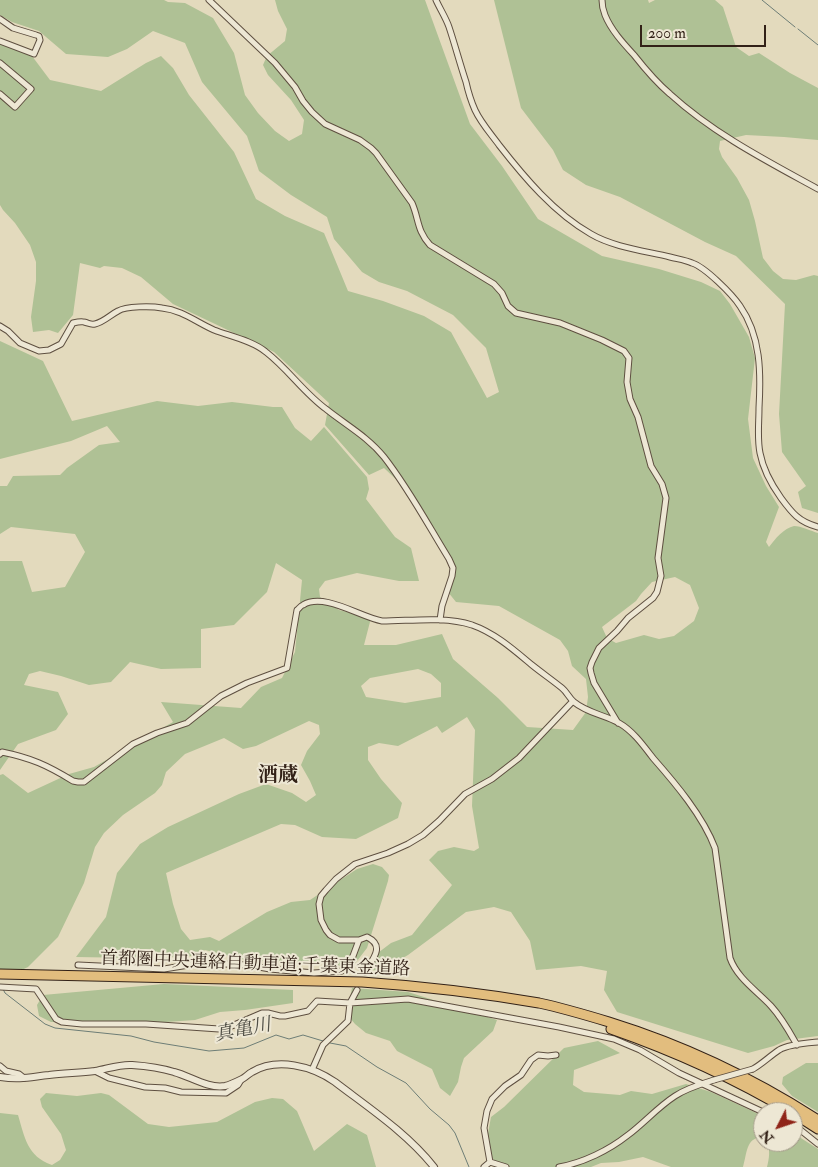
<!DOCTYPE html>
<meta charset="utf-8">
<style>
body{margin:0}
#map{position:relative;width:818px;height:1167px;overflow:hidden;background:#e3dabd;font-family:"IM FELL Double Pica",serif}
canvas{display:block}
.north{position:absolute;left:753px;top:1102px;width:50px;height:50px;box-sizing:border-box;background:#ede7d4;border:1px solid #a29888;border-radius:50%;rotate:229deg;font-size:14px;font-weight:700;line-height:20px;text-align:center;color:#322117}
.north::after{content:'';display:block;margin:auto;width:18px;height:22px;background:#8f2418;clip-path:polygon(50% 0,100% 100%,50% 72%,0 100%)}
.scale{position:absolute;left:640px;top:25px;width:126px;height:22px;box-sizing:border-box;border:2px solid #322117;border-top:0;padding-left:6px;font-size:15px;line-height:18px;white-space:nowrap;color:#322117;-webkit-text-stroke:4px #ede7d4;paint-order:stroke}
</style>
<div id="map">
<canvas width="818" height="1167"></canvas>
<div class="north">N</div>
<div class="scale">200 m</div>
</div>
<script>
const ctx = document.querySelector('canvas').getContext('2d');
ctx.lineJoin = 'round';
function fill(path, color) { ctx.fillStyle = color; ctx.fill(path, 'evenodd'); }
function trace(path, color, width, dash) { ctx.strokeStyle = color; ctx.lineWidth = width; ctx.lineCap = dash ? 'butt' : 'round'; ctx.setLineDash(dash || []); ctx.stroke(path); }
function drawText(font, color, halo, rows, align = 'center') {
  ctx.font = font + ' "IM FELL Double Pica","Noto Serif JP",serif'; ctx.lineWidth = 4; ctx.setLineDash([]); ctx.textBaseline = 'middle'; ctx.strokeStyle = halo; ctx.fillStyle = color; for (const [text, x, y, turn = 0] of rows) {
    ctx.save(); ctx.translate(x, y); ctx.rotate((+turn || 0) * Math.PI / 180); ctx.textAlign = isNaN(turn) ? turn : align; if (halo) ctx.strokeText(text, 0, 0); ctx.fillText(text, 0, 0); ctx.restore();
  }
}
fill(new Path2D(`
 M0 0H164L168 2 185 3 213 18 234 53 245 95 258 113 275 131 289 141 302 134 304 120 291 100 268 75 263 65 267 56 285 41 287 29 278 11 275 0H425L470 124 502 166 538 219 602 256 659 269 701 282 720 291 730 304 749 337 755 358 748 419 753 458 766 486 779 507 766 542 769 547C775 539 784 528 794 526 801 526 811 531 818 533V1036L787 1040 774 1046 748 1053 617 1012 604 990 607 971 581 966 536 970 530 941 511 912 494 907 466 912 408 955 389 966 378 971 372 970 362 965 391 943 412 935 452 885 429 860 438 851 454 847 474 851 479 848 472 806 475 730 467 717 442 733 437 726 398 746 379 743 368 747V760L381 779 402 803 398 818 356 839 322 837 295 825 281 824 166 873 173 904 181 929 190 940 210 937 219 941 267 912 291 902 310 900 357 869 373 864 382 867 389 875 388 881 367 948 350 970 340 966 321 962 249 961 205 950 194 956 136 958 76 957 106 917 117 873 140 844 168 827 239 794 266 784 292 793 306 802 316 795 310 781 301 765 307 751 320 734 319 725 309 721 256 746 243 749 224 738 185 754 166 772 162 785 155 793 123 815 104 833 95 847 84 883 58 937 28 967 11 975H0V775L3 774 28 793 69 774 94 767 173 722 161 702 241 708 261 687 282 678 295 652 302 580 276 563 267 592 234 625 201 629V668L161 669 130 662 111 682 89 685 61 676 40 671 29 674 24 685 58 692 68 714 56 730 18 744 0 770V561H22L32 592 65 587 85 552 75 534 11 527 0 534V486H7L13 476 60 475 67 468 99 445 120 442 107 426 71 441 0 459V341L43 361 72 421 157 401 198 406 232 402 273 407H282L295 428 311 441 324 427 367 477 369 489 366 499 395 537 411 548 419 581H399L357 573 325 581 319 589 320 597 339 610 371 618 364 645H396L442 634 453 659 498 698 527 727 573 730 586 712 588 697 586 679 572 666 568 651 560 640 499 606 456 602 448 592 451 567 440 539 403 486 384 468 369 475 325 425 329 403 274 352 173 304 141 277 122 268 104 266 100 268 80 263 73 315 58 333 49 330 33 332 31 317 36 281V262L30 245 15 223 3 210 0 205V44L32 56 50 80 101 91 146 63 161 56 173 68 189 95 234 152 256 199 285 216 324 233 348 291 383 301 424 316 451 332 487 398 499 392 486 348 453 315 407 291 379 282 362 272 334 239 327 217 291 195 259 171 247 136 202 82 185 43 153 31 127 49 108 57 66 54 39 31 12 22 0 15ZM675 577 690 585 699 608 694 621 674 636 659 639 644 635 616 643 607 638 602 627 636 601 641 594 652 582ZM418 669 431 674 441 683V697L405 703 366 697 361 686 370 678Z
 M494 0H648L649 3 655 0H715L723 7 736 47 749 56 759 53 790 73 818 88V140L784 137 746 135 720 141 719 149 722 157 737 178 749 200 755 221 763 258 773 271 783 279 796 280 814 275 818 276V513L802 508 798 492 806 486 782 452 779 414 785 304 736 256 705 242 620 197 586 185 563 170 553 150 521 108Z
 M164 984 293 990V1003L245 1010 220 1012 195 1020 137 1024 76 1022H51L39 1016 37 1005 43 995Z
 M352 988 408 992 497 1020 493 1031 464 1058 461 1067 458 1082 450 1096 440 1088 432 1069 397 1051 390 1041 366 1033 355 1024 350 1018 348 1006Z
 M598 1041 620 1053 574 1070 573 1085 584 1092 620 1095 631 1091 652 1094 686 1084 711 1092 763 1116V1138C746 1136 747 1154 743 1167H671L643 1157 619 1162 601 1163 591 1167H500L488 1153 487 1139 491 1117 504 1107 564 1048Z
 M806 1063H818V1112L792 1096 782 1084 783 1077Z
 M46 1093 77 1096 101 1093 109 1095 148 1124 169 1127 217 1122 255 1102 272 1098 283 1099 297 1111 314 1151 347 1124 367 1135 376 1167H0V1113L18 1115C25 1138 27 1156 52 1165L60 1160 66 1150 61 1134 42 1107 40 1099Z
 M793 1133 818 1149V1167H767C769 1159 771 1149 766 1142H793Z`), '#afc195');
trace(new Path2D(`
 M762 0 795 27
 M798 29 818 45
 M3 989 5 993 45 1024 55 1028 131 1036 154 1042 209 1051 244 1048 276 1035 289 1039 303 1035 323 1041
 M330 1043 346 1046 377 1067 406 1083 430 1109 449 1125 455 1133 469 1167`), '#6d7d76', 1);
const minor = new Path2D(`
 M209 0 275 63 295 87 303 101 312 112 325 124 360 140 371 148 376 153 412 203C419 219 417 231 430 245L494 284 502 293 508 306 516 313 560 323 602 340 624 351 629 358 627 382 630 399 638 417 651 466 662 484 666 498 658 558 661 576 657 592 653 598 628 618 617 631 599 648 592 662 590 668 591 673 594 683 618 723
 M436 0C440 9 446 18 449 27 455 45 460 64 466 82 468 91 471 101 475 110 481 123 491 134 499 145 524 177 554 213 591 234 613 247 645 251 670 257 678 259 686 260 692 263 705 267 732 294 740 306 761 336 761 373 759 408 759 423 757 438 760 453 763 469 771 484 781 498 792 513 799 522 818 527
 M602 0C602 5 603 10 605 15 611 30 623 43 634 55 645 69 657 83 670 94 714 134 767 161 818 189
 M0 19 13 28 36 35 39 36 40 40 34 54 0 41
 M0 63 31 89 15 107 0 94
 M0 326 8 331 20 343 39 351 49 350 61 344 73 323C77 322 81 321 84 322 89 323 90 325 95 324 104 322 110 315 118 311 126 306 152 306 162 308 182 310 196 322 214 330 230 336 253 341 266 352 288 369 304 393 326 409 346 425 368 437 384 457 409 489 428 525 449 559L453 568 452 576 442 606 440 620
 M0 754 2 752C31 758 47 765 73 781L78 782H84L133 744 157 733 187 723 221 696 247 683 287 668 297 610C299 609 300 606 303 605 324 592 360 617 382 621 411 621 444 616 472 625 495 633 514 650 532 665 542 673 552 680 562 688 567 692 569 698 574 702 587 713 605 715 619 723 633 731 643 745 653 758 675 783 703 816 715 848L730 958C737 978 757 991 771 1006 782 1018 789 1031 797 1045
 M78 965 164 969 201 963 248 965 270 969 314 973 342 971 353 956 359 940
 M365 972C372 960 386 946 367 937L359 940H339L330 935 326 930 321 920 319 904 321 896 326 890 336 879 355 864 388 853 408 844 423 835 439 821 465 794 492 779 519 758 573 701
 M0 987 36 989 56 1019 62 1022 82 1024H146L219 1029 227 1028 262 1013H268L280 1016H285L308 1011 317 1001 350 1003 408 999 559 1027 614 1039 640 1050 679 1073 763 1112
 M0 1066 6 1071 19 1074 24 1078
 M753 1069C762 1064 770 1056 779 1050 789 1044 807 1043 818 1042
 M312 1070 323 1045 348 1021 350 1003 357 990
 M95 1071 109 1078 145 1087 165 1088 181 1092 226 1093 238 1085 241 1080
 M793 1124 818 1144
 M490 1162 484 1128 487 1111 492 1099 505 1086 521 1075 531 1060 538 1055 548 1056 556 1055
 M490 1162 506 1167
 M484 1167 490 1162
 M559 1167C583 1163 609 1150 628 1135 644 1123 658 1107 675 1096 687 1088 701 1084 714 1080`);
const tertiary = new Path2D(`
 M0 1077C20 1080 30 1077 49 1075 64 1073 80 1073 95 1071 107 1069 120 1064 132 1065 146 1066 161 1068 174 1072 190 1076 208 1089 225 1086 230 1085 238 1081 242 1079 246 1077 248 1074 252 1072 277 1057 312 1066 335 1082 369 1108 407 1133 434 1167`);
const motorway = new Path2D(`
 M0 974 362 982C421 986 480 993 539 1003 562 1008 586 1015 609 1022 683 1045 753 1078 818 1120
 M611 1029C674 1051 734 1078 791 1112
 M793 1113 818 1129`);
trace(minor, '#5e4f40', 7);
trace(tertiary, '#5e4f40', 8);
trace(motorway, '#322117', 11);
trace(minor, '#ede7d4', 5);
trace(tertiary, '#ede7d4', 6);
trace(motorway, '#e2bd7e', 9);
const minorBridge = new Path2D(`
 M714 1080 753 1069`);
trace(minorBridge, '#5e4f40', 7, []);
trace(minorBridge, '#ede7d4', 5);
drawText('18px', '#322117', '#ede7d4', [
 ["首都圏中央連絡自動車道;千葉東金道路",255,965,2]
]);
drawText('italic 19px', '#504f46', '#ede7d4', [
 ["真亀川",243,1031,-11]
]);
drawText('bold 20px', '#322117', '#ede7d4', [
 ["酒蔵",278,777]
]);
</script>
